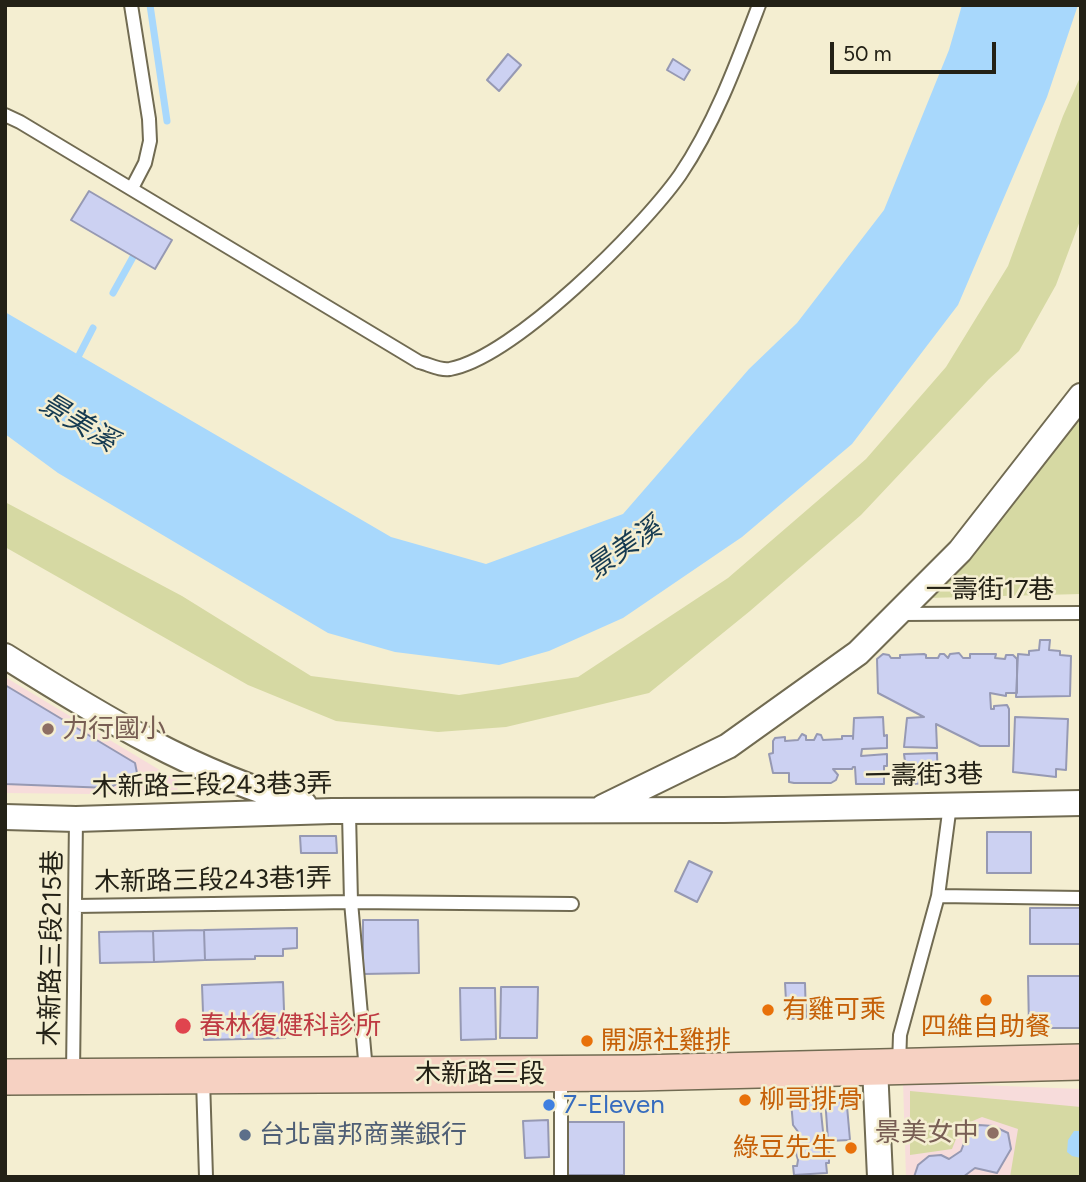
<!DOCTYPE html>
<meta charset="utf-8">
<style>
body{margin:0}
#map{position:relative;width:1086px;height:1182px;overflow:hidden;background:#f4eed1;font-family:Figtree,sans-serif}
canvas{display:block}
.frame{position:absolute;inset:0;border:7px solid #232116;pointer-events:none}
.scale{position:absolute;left:830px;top:42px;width:166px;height:32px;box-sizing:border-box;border:4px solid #232116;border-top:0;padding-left:9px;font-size:21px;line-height:24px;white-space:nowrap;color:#232116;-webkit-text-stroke:5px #f4eed1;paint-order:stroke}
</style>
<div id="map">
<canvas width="1086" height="1182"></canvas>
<div class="frame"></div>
<div class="scale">50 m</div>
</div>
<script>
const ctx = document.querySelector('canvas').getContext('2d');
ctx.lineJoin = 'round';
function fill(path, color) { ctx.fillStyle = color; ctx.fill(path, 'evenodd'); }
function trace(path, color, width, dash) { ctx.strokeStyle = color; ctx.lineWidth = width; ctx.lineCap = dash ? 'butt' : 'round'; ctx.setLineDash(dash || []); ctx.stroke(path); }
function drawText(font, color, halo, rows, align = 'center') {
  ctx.font = font + ' Figtree,"Noto Sans TC",sans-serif'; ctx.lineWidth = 5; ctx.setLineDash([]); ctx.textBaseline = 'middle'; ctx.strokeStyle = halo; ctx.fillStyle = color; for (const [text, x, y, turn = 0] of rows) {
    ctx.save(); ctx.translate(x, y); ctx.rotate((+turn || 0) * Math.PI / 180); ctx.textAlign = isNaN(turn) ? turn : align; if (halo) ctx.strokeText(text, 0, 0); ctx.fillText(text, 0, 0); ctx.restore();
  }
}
fill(new Path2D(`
 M5 677 178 781 177 795 5 793Z
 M903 1082 1081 1089V1177H906Z`), '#f7dcdb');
fill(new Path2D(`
 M1081 75V218L1056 285 1019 351 989 379 861 515 750 611 649 693 506 727 438 732 336 721 248 685 5 547V502L182 596 311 676 459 695 578 677 728 578 866 459 946 367 1008 266 1063 116Z
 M1081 418V594L927 598Z
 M910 1091 1081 1107V1177H1010L1018 1129 982 1117 961 1126 952 1149 910 1155Z`), '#d6d9a3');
fill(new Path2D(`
 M962 5H1078L1047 97 958 305 852 444 742 537 623 618 549 651 499 665 395 652 328 633 58 473 5 434V312L391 537 486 564 623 514 749 369 797 323 884 210 949 50Z
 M1074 1131H1081V1158L1072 1156 1067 1152 1068 1140Z`), '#a8d8fc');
trace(new Path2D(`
 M150 5 167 121
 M113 293 133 257
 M76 361 93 328`), '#a8d8fc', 7);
const building = new Path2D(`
 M508 54 521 65 499 91 487 80Z
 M673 59 690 70 684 80 667 70Z
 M89 191 172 240 155 269 71 220Z
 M1040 640H1050L1049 650 1060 651V655L1071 656 1070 696 1016 697 1018 654 1029 655V651L1039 650Z
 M959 653 963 658H970V654H996L995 658 1005 659 1006 655H1013L1017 659V693H1006V696L990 693 991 709H994V706L1007 705 1009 709V746H980L936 724 937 748 904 747 907 718 924 717 878 693 877 659 883 654 889 655 891 658H900V655L924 654 926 655V658H938L940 654H944L948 658 950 654Z
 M5 685 135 763 137 773 109 788 5 784Z
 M883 717 884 736 887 735V748L862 749 861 756 887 754V766H884V784H856L855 767H853L852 769H833L838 775 836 780 831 783H794L789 782V773H773L769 754 773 753V741L775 738 785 737V741L798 740 802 734 806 736V740H814L817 734 821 735 823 740 842 739V736H853V739L854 718Z
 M1015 717 1068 719 1066 770 1056 769V777L1013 772Z
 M937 753 938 783 908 784 904 754Z
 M987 832H1031V873H987Z
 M300 836H336L337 853H301Z
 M689 861 712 872 697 902 675 891Z
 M1030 908H1080L1081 944H1030Z
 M363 920H418L419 973 363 974Z
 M297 928V948L283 949V956H255V959L205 960 204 930Z
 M204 930 205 960 154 962 153 931Z
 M153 931 154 962 100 963 99 932Z
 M1028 976H1081V1028H1029Z
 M283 982 285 1038 204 1040 202 985Z
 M785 983H805L806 1018 787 1019Z
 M501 987H538L537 1038H500Z
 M460 988H495L496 1039 461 1040Z
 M846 1095 850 1140 828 1141 825 1097Z
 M791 1101 820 1102 825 1151H829V1163H826L827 1173 794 1175 793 1166H797L798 1160 794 1147 796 1135 799 1133 793 1125Z
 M548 1120 549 1157 525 1158 523 1121Z
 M564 1122H624V1175H564Z
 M979 1125 993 1126 1008 1133 1011 1149 997 1173 975 1168 963 1177H914L918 1165 929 1156 941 1155 949 1159 961 1151 967 1135Z`);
fill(building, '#ccd1f2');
trace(building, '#9699b3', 2);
const service = new Path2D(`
 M131 5 149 119 150 141 145 163 132 188
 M5 115 20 122 419 362C428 364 441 371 450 369 514 357 642 229 680 175 715 123 737 63 759 5
 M900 614 1081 613
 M349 813 351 902 366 1071
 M938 896 1081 898
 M75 906 351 902 572 904
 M899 1065 900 1035 938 896 950 805
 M73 1074 76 819
 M203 1079 206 1177
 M561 1177V1074`);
const minor = new Path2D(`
 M5 656C99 715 196 775 304 804
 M603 807 728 746 858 653 960 551 1081 396
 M5 817 76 819 332 811 724 810 1081 803
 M875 1067 880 1177`);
const secondary = new Path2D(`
 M5 1077 638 1073 1081 1062`);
trace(service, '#716b52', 16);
trace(minor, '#716b52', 28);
trace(secondary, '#716b52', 38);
trace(service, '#fff', 12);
trace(minor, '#fff', 24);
trace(secondary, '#f6d1c2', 35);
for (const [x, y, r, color] of [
 [48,729,7,"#8d6e63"],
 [986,1000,7,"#e8710a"],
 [768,1010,7,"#e8710a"],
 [183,1026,9,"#e0444e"],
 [587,1041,7,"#e8710a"],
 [745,1100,7,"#e8710a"],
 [549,1105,7,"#3f7fe0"],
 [993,1133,7,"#8d6e63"],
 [245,1135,7,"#5c6f8a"],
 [851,1148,7,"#e8710a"]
]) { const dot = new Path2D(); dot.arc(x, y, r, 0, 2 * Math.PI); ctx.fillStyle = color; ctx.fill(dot); trace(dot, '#f4eed1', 2.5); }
drawText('26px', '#232116', '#f4eed1', [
 ["一壽街17巷",990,590],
 ["一壽街3巷",924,776,-1],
 ["木新路三段243巷3弄",212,786,-1],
 ["木新路三段243巷1弄",213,881,-1],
 ["木新路三段215巷",52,948,-89],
 ["木新路三段",480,1074]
]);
drawText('26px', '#785e54', '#f4eed1', [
 ["力行國小",62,729],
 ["景美女中",979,1133,"right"]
], 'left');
drawText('26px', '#c56008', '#f4eed1', [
 ["有雞可乘",782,1010],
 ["四維自助餐",986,1027,"center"],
 ["開源社雞排",601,1041],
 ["柳哥排骨",759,1100],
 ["綠豆先生",837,1148,"right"]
], 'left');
drawText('26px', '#be3a42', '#f4eed1', [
 ["春林復健科診所",199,1026]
], 'left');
drawText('26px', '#366cbe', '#f4eed1', [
 ["7-Eleven",563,1105]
], 'left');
drawText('26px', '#4e5e75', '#f4eed1', [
 ["台北富邦商業銀行",259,1135]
], 'left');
drawText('italic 28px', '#153a51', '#f4eed1', [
 ["景美溪",78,423,31],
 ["景美溪",624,549,-35]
]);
</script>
